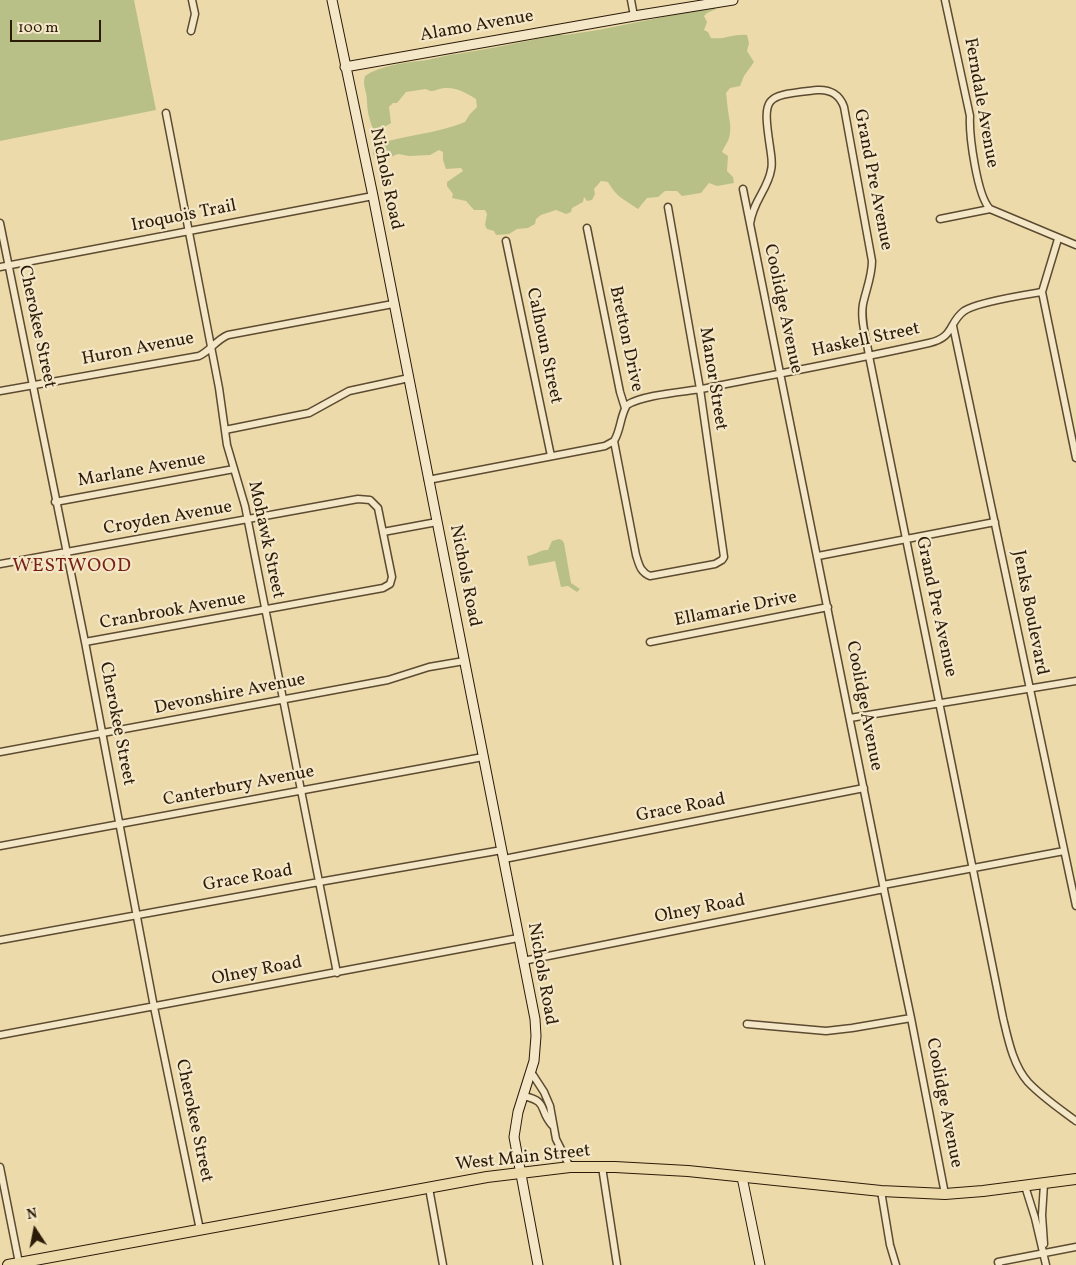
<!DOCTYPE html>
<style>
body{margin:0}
#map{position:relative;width:1076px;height:1265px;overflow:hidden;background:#eddaaa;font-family:Vollkorn,serif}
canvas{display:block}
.north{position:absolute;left:10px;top:1205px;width:50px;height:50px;-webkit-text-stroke:4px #f3e7c8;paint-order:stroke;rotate:349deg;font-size:14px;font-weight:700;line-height:20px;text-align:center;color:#2c1b09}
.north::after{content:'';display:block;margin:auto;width:18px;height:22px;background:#2c1b09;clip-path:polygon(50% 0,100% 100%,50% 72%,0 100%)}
.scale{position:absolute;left:10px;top:20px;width:91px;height:22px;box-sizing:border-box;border:2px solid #2c1b09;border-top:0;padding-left:6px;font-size:15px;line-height:18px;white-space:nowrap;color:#2c1b09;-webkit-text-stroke:4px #f3e7c8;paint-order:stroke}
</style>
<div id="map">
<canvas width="1076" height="1265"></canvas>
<div class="north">N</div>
<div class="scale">100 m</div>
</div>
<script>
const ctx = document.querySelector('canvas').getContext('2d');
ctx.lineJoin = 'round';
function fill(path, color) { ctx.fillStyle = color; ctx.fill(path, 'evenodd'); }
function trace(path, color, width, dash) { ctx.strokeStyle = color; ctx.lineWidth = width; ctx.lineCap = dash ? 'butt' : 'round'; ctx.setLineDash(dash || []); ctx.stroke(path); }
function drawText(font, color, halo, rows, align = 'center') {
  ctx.font = font + ' Vollkorn,serif'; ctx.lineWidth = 4.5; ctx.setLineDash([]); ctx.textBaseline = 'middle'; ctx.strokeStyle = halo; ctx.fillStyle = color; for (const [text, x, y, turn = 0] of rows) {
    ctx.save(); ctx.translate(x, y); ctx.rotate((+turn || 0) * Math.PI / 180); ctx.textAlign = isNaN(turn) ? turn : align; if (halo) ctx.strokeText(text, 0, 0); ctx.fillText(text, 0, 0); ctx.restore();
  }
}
fill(new Path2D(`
 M0 0H134L156 110 0 141Z
 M714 7 716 9 707 13 704 16 707 22 704 30 708 32 711 38C724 40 735 33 747 35L749 43 747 51 754 62 744 76 740 86 730 88 726 93C727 99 727 104 728 110 729 120 732 126 729 138 728 142 724 147 722 152L728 156 727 171 733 177 734 183 717 186 709 183 701 193 682 196 677 191H665L658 197 647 198 638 209C624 199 617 198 608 182L601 181 594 189 595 194 592 200 587 201 584 197 583 202 572 208 571 212 566 214 556 210 541 215 536 219 535 224 528 228 517 229 509 234 496 235 494 231 487 229 485 225 487 214 485 210H474L466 201 452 198 453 194 447 186V182L463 171 461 168 446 169 443 160V152L439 150 430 155 409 156 398 154 381 161 376 159 373 154 374 145C404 135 436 134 465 122L470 114 477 107 476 99C467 93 456 87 445 88 437 88 434 94 426 89L406 92 397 103H393L389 107 391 123 378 131 373 129C369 119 367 111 367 101 367 91 362 86 365 76 379 66 403 63 419 61 432 60 444 55 457 54 482 50 507 45 532 40 540 38 547 38 554 35H565L598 30Z
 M559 539 562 540 564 543 571 583 580 589 577 592 568 586 561 587 555 561 529 566 527 556C535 555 541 549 548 550L552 541Z`), '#b8c088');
const street = new Path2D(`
 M631 0 634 16
 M945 0 970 116C969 135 977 196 990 209
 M191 31 195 14 192 0
 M166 113 219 388 227 445 245 506 337 973
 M743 189 883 885 911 1018 945 1194
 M668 207 700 389 724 557 722 560 715 564 650 576C640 572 639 564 636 555L614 441C621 430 620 416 627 405 642 395 682 392 701 389 777 374 853 360 929 343 955 337 948 323 964 311 977 302 1024 295 1042 292
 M940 219 990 209 1076 245
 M0 223 85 642 154 1007 200 1230
 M750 224C753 201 768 189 771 170 773 163 771 155 770 147 762 94 765 96 817 90 830 89 840 95 844 107L872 261C872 276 866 290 863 304 860 321 867 340 869 356L1003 1018C1008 1039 1013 1065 1028 1082 1042 1097 1060 1109 1076 1121
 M587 228 620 392 625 408
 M1058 239 1042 292 1076 458
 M506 241 551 456
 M0 267 373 196
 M953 326 1076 906
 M0 391 199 356C210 351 216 340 228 335L393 304
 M225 430 309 413 349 391 409 378
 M428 480 605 446 614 441
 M55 502 234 469
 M383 532 437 522
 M818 556 995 522
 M0 564 358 499 370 500 378 508 392 577 390 584 383 588 85 642
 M650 642 828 607
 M850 718 1076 681
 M0 752 388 680 429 667 464 661
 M0 846 483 757
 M504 859 864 788
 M883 885 1064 851
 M0 940 319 882 502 850
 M523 961 884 889
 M747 1024 826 1031 852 1028 911 1018
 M0 1035 518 938
 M531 1072 544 1092 550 1106 556 1139 570 1167
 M524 1096C549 1102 538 1109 552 1125
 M0 1167 19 1263
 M602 1167 617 1265
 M1025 1186 1035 1218 1046 1265
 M429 1188 443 1265
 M881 1191 890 1245 896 1265
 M1044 1244 1042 1215 1044 1184
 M999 1265 998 1262 1076 1247`);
const secondary = new Path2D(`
 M332 0 373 196 535 1019 536 1036 534 1061 518 1112 514 1137 538 1265
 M345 67 634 16 733 0
 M742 1177 760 1265`);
const primary = new Path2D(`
 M8 1265 487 1177 570 1167H615L688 1171 881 1191 945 1194 983 1191 1076 1179`);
trace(street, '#5c4b31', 9);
trace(secondary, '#2c1b09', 11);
trace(primary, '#2c1b09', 12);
trace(street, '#f3e7c8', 6);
trace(secondary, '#f3e7c8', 9);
trace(primary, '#eddaaa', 10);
drawText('18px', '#2c1b09', '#f3e7c8', [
 ["Alamo Avenue",477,27,-10],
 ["Ferndale Avenue",980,103,80],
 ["Nichols Road",385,179,78],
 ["Grand Pre Avenue",872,180,79],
 ["Iroquois Trail",184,217,-11],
 ["Coolidge Avenue",782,309,78],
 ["Cherokee Street",36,327,78],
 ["Bretton Drive",625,339,78],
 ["Haskell Street",866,341,-12],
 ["Calhoun Street",543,346,78],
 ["Huron Avenue",138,350,-11],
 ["Manor Street",712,379,81],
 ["Marlane Avenue",142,471,-10],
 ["Croyden Avenue",168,519,-10],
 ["Mohawk Street",265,540,78],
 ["Nichols Road",464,576,79],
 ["Grand Pre Avenue",935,607,78],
 ["Ellamarie Drive",736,610,-11],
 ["Cranbrook Avenue",173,612,-10],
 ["Jenks Boulevard",1029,613,79],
 ["Devonshire Avenue",230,695,-11],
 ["Coolidge Avenue",863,706,79],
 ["Cherokee Street",116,724,79],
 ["Canterbury Avenue",239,787,-11],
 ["Grace Road",681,809,-11],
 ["Grace Road",248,879,-10],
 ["Olney Road",700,910,-11],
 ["Olney Road",257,972,-11],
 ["Nichols Road",541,974,80],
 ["Coolidge Avenue",943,1103,79],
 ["Cherokee Street",193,1121,78],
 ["West Main Street",523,1159,-6]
]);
ctx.letterSpacing = '1px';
drawText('19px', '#7a1f14', '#f3e7c8', [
 ["WESTWOOD",72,568]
]);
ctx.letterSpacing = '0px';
</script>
